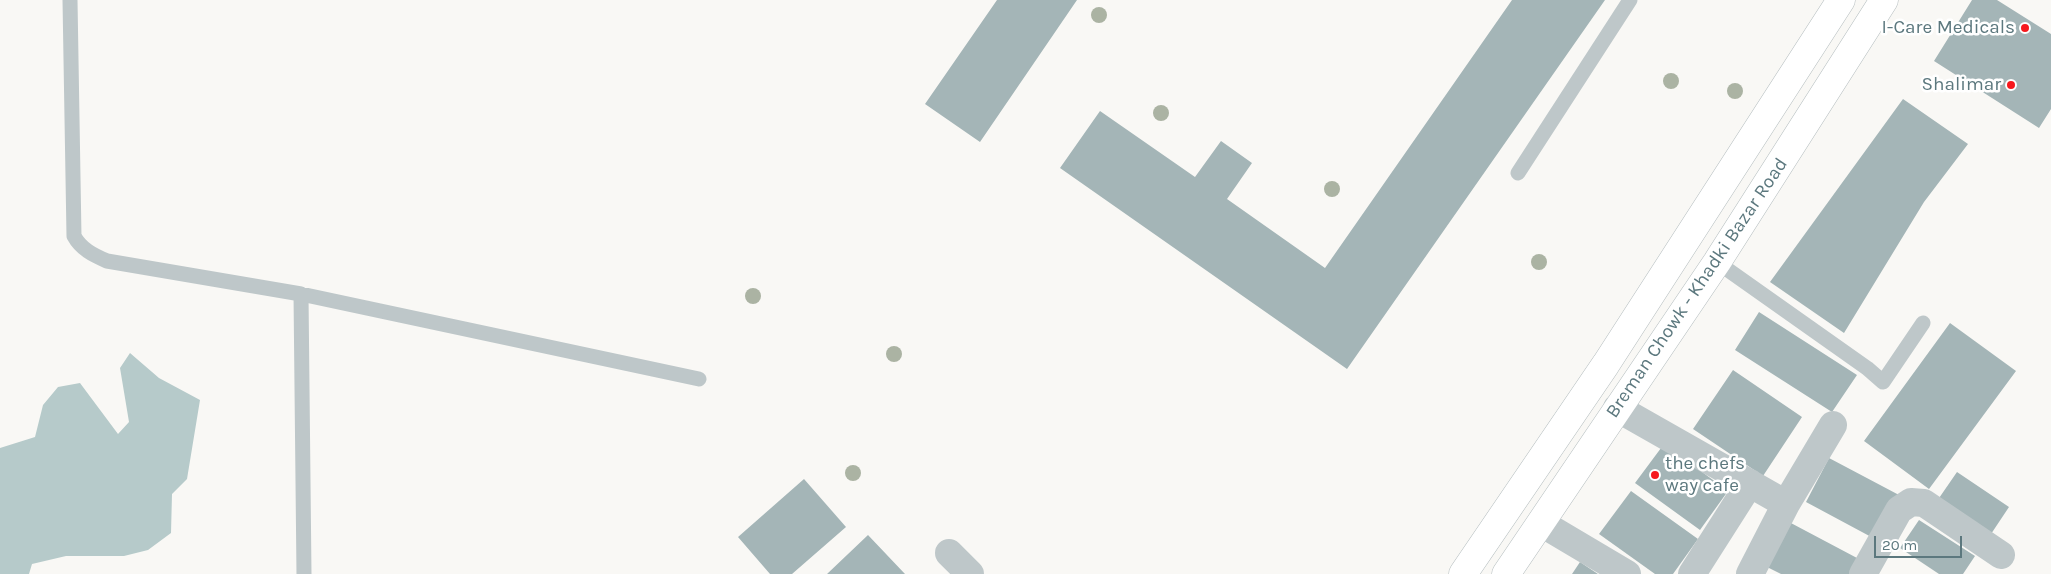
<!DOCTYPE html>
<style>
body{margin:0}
#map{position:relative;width:2051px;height:574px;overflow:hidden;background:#f9f8f5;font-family:Karla,sans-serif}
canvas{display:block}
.scale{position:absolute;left:1874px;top:536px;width:88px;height:22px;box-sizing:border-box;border:2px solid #5c787e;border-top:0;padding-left:6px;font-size:15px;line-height:18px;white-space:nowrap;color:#5c787e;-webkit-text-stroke:4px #fff;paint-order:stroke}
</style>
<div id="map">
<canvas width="2051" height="574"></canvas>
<div class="scale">20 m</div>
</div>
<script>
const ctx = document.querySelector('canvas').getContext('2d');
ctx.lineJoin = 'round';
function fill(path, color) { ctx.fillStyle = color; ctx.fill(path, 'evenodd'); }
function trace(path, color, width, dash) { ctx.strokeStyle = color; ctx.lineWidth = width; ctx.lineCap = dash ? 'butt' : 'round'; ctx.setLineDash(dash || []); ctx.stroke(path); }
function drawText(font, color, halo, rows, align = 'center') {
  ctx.font = font + ' Karla,sans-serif'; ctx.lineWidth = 5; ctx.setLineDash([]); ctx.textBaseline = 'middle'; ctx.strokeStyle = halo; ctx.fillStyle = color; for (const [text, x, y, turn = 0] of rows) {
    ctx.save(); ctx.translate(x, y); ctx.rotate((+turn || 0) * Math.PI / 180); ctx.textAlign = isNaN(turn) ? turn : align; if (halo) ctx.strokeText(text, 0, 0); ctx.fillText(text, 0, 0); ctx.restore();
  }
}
fill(new Path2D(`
 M130 353 159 378 200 400 187 479 172 494 171 533 148 550 124 556H66L32 564 29 574H0V448L35 437 43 405 58 387 80 383 118 434 129 422 120 368Z`), '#b6caca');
fill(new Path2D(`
 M997 0H1077L980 142 925 104Z
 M1512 0H1605L1347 369 1060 168 1100 111 1195 177 1221 141 1252 163 1227 199 1325 268Z
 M1972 0H1997L2051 34V109L2039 128 1934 61Z
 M1903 99 1968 144 1924 202 1844 333 1770 282Z
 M1759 312 1857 375 1832 412 1735 350Z
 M1950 323 2016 371 1929 489 1864 441Z
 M1733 370 1802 417 1763 476 1693 429Z
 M1664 444 1728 491 1700 530 1635 483Z
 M1829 458 1899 495 1875 539 1806 502Z
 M1957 472 2009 507 1989 537 1937 501Z
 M804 479 846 527 792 574H770L738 537Z
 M1631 491 1698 539 1673 574H1655L1599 534Z
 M1919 520 1975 556 1963 574H1939L1900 548Z
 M1789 522 1857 558 1849 574H1781L1765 566Z
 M868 535 905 574H827Z
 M1580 562 1598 574H1572Z`), '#a4b5b7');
const primary = new Path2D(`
 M1463 574 1606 364 1841 0
 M1506 574 1717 262 1884 0`);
trace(primary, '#b2bbbd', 29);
trace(new Path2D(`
 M70 0 74 236C81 249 93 255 107 261L301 294 699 379
 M1518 173 1630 0
 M1717 262 1867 368 1883 382 1923 323
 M301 294 304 574`), '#bec7c9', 15);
trace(new Path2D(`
 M1617 408 1786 504
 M1541 523 1627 574
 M949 553 970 574
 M1692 574 1750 483
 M1750 574 1786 504 1833 425
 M1863 574 1899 510 1911 502 1924 503 2001 555`), '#bec7c9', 28);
trace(primary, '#fff', 28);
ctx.fillStyle = '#abb3a3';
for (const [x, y] of [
 [1099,15],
 [1671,81],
 [1735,91],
 [1161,113],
 [1332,189],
 [1539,262],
 [753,296],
 [894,354],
 [853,473]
]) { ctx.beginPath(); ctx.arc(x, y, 8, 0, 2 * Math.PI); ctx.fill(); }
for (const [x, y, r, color] of [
 [2025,28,5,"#f6181d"],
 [2011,85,5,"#f6181d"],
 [1655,475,5,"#f6181d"]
]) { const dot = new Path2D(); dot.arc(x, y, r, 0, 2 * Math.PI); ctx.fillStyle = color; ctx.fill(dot); trace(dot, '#fff', 2); }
drawText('19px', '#5c787e', '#fff', [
 ["I-Care Medicals",2015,28],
 ["Shalimar",2001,85],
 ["the chefs",1665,464,"left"],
 ["way cafe",1665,486,"left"]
], 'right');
drawText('19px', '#5c787e', '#fff', [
 ["Breman Chowk - Khadki Bazar Road",1697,288,-56]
]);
</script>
